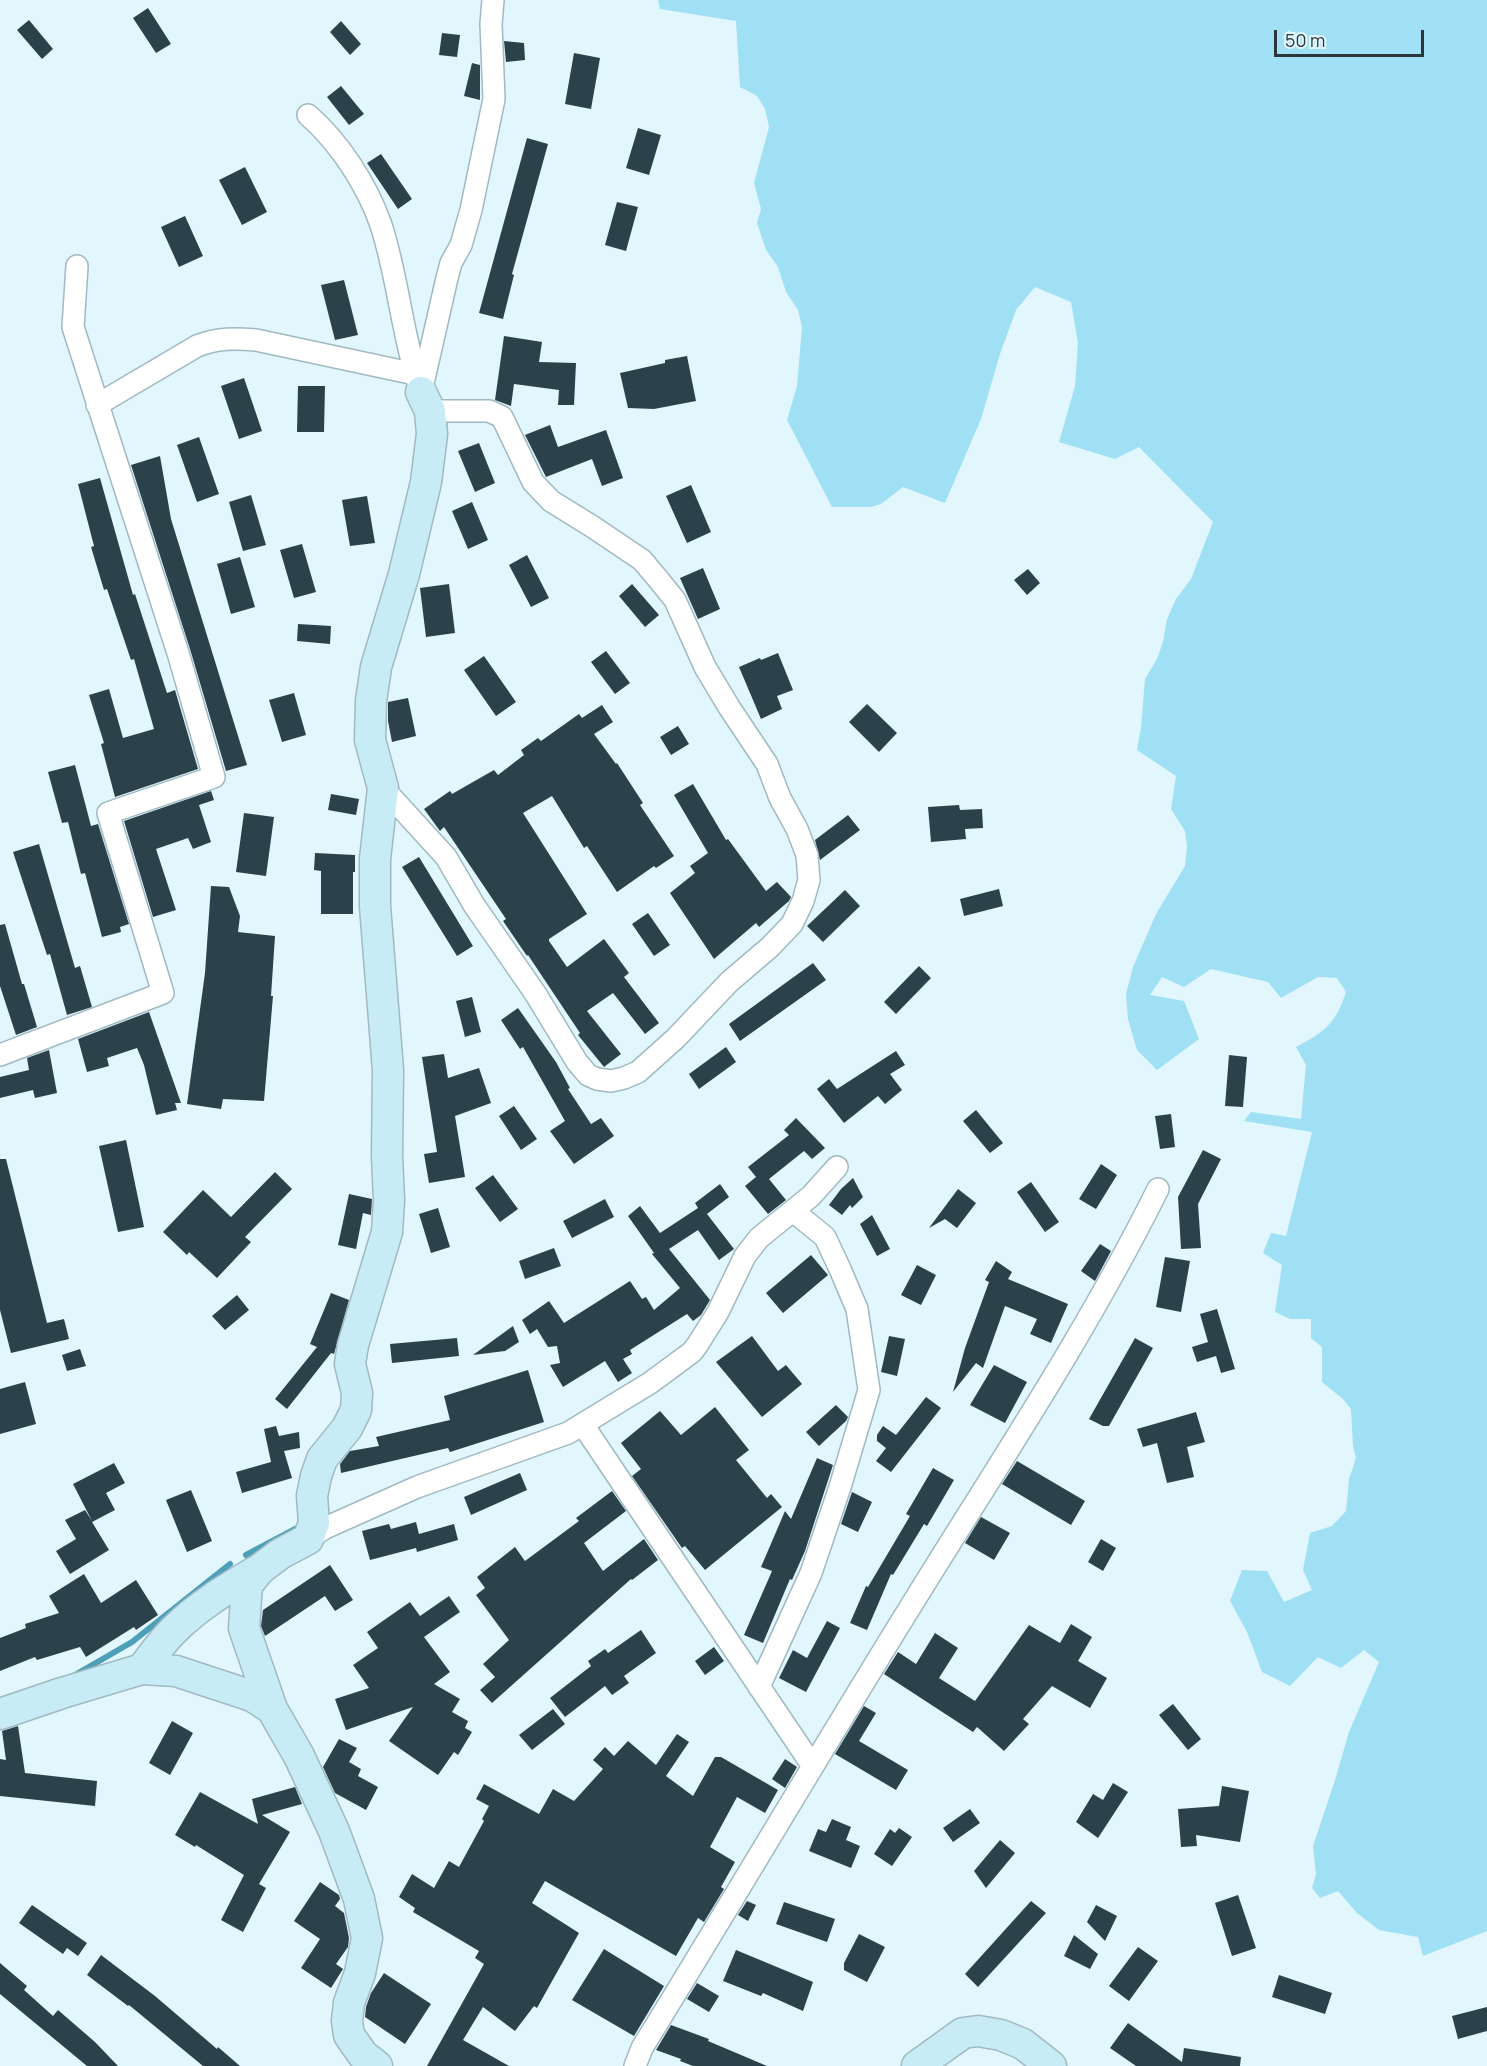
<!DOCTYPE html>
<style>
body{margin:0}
#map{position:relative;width:1487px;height:2066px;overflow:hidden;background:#e1f6fd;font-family:Manrope,sans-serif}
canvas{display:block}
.scale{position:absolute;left:1274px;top:30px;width:150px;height:27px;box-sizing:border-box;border:3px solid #2c363a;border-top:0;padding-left:8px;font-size:18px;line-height:21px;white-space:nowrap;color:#2c363a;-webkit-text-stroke:4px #e1f6fd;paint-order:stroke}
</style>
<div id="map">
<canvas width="1487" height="2066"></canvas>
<div class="scale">50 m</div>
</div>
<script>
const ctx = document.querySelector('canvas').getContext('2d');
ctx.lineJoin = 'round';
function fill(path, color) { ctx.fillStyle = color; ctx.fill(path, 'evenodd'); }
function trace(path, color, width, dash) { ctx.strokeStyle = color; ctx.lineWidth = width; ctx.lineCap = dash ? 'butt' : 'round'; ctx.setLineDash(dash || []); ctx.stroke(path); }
fill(new Path2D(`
 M658 0H1487V1931L1423 1956 1418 1937 1379 1930 1357 1913 1338 1891 1320 1898 1312 1888 1316 1874 1313 1846 1335 1780 1349 1732 1379 1662 1364 1650 1341 1668 1318 1657 1290 1686 1262 1672 1247 1632 1230 1601 1242 1570 1267 1571 1284 1602 1312 1590 1303 1570 1310 1533 1332 1526 1346 1511 1349 1479 1356 1458 1353 1446 1351 1409 1343 1399 1322 1382V1347L1311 1338V1319H1290L1275 1312 1282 1265 1263 1253 1271 1233 1286 1236 1312 1132 1244 1121 1251 1112 1301 1119 1306 1065 1296 1047C1325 1032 1336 1023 1346 992L1337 978 1318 977 1281 998 1268 982 1211 969 1184 987 1162 977 1150 995 1184 1001 1199 1039 1157 1070 1137 1050 1128 1019 1126 994 1133 967 1156 914 1185 866 1187 846 1185 831 1171 809 1176 776 1137 750 1141 728 1145 679 1157 659 1163 642 1167 619 1176 599 1191 579 1213 522 1139 447 1115 459 1059 442 1075 386 1078 343 1071 302 1035 287 1016 310 1000 354 981 419 945 503 903 487 881 504 871 507H832L787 420 797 386 802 327 798 310 786 292 778 267 766 250 757 223 761 209 754 183 769 127 765 109 757 96 740 87 736 21 660 9Z`), '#a0e0f5');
trace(new Path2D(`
 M246 1555 301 1526
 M75 1675 132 1642 230 1564`), '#4e9fb8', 6);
fill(new Path2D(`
 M148 8 171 44 156 53 133 18Z
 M29 20 53 49 42 59 17 30Z
 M341 21 361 44 350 55 330 32Z
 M442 33 460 35 457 57 439 55Z
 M504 41 524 43 525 60 506 62Z
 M574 53 600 58 591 109 565 104Z
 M472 63 480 65V100L464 96Z
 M341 86 364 114 349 125 327 97Z
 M638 128 661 135 649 175 626 168Z
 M527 138 548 144 512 274 514 275 503 319 479 313Z
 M381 154 412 199 398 209 367 163Z
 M245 167 267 212 242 225 219 180Z
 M617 202 638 207 626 251 605 245Z
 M185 216 203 256 179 267 161 227Z
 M344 280 358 335 335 340 321 285Z
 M504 336 542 342 539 362 576 363 574 405H558L559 390 514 384 511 406 495 400Z
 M687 356 696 401 654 409 628 408 620 373 665 363V360Z
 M244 378 262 431 239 439 221 386Z
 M298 386H325L324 432H297Z
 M550 425 558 447 606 430 623 478 602 486 592 459 546 477 525 435Z
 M199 437 219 494 197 502 177 445Z
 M479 443 495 483 475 492 458 451Z
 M160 456 171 519 247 765 226 771 190 649 131 465Z
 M100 478 133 595 135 594 167 693 175 690 198 769 115 797 101 744 104 743 89 695 109 689 123 738 154 729 134 659 131 660 107 589 104 590 91 547 94 546 78 484Z
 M691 485 711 532 687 543 666 496Z
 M251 495 266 545 243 551 229 502Z
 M367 496 375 543 350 546 342 500Z
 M472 502 488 540 468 549 452 511Z
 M302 544 316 592 294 598 280 550Z
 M527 555 549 598 531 607 509 565Z
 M240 557 255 607 231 614 217 564Z
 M703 568 720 609 698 619 680 578Z
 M1028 569 1040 583 1027 595 1014 580Z
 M449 584 455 633 426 637 420 588Z
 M632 584 659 615 645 627 619 596Z
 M298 624 331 626 330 644 297 641Z
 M606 651 630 683 615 694 591 662Z
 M778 653 793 690 777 696 782 709 761 719 739 667 760 658 761 660Z
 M484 656 516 702 496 716 464 670Z
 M294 693 306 735 282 742 269 700Z
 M408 698 416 736 392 742 388 721V702Z
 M867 704 897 733 879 752 849 722Z
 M602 705 613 722 594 734 616 764 617 763 643 803 640 805 674 856 656 868 654 866 617 892 587 846 584 848 552 796 523 813 587 914 549 939V941L567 967 604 939 629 973 624 977 659 1023 645 1034 613 993 587 1011 621 1054 604 1067 578 1035 580 1033 528 955 527 956 503 921 506 919 444 827 440 831 424 809 450 791 452 794 494 770 498 775 524 755 521 750 538 738 541 741 579 714 582 718Z
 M678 726 689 744 671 755 660 737Z
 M75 765 91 826 98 824 129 924 120 927 121 932 102 937 85 873 81 874 68 822 62 823 48 772Z
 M693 784 726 840 728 839 766 891 777 882 791 897 789 901 759 927 756 923 714 959 670 893 695 873 690 866 708 853 674 795Z
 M211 791 214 800 199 805 211 842 193 849 188 838 156 849 176 910 153 917 124 821Z
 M331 794 359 799 356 815 328 810Z
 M959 805 960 810 982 809 983 828 965 829 966 839 931 842 928 807Z
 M244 813 274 817 266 876 236 872Z
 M848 815 860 830 820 860 815 840Z
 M39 844 75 968 80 966 92 1007 67 1015 50 954 47 955 13 852Z
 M315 853 355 855V872H353V914H321V871L314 870Z
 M419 857 473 946 457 956 402 867Z
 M211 886 229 887 240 916 238 932 275 936 271 996H273L264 1101 223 1099 221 1109 187 1104 205 973Z
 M999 889 1003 906 964 916 960 899Z
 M845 890 860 906 823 942 807 926Z
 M648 913 670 945 654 956 632 924Z
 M5 924 22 984H24L37 1027 16 1035 0 986V925Z
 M813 963 826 980 740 1041 729 1024Z
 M919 966 931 978 896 1014 884 1002Z
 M472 997 481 1032 465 1037 456 1001Z
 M518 1008 556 1062 570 1088 568 1089 591 1124 601 1118 614 1136 574 1164 550 1131 565 1121 523 1047 520 1049 501 1020Z
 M149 1012 181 1103H175L177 1110 156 1115 144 1065 137 1048 107 1058 109 1066 87 1072 78 1039Z
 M726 1047 736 1062 699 1089 689 1074Z
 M49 1050 57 1093 35 1098 33 1090 0 1098V1077L29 1070 27 1058Z
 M896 1051 905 1065 890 1074 902 1090 885 1104 878 1096 844 1123 817 1089 829 1079 837 1089Z
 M444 1054 448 1078 479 1068 491 1103 455 1116 465 1177 429 1183 424 1154 437 1152 422 1057Z
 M1229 1055 1247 1057 1243 1107 1225 1106Z
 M514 1106 537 1139 521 1150 499 1116Z
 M976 1110 1003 1143 990 1153 963 1121Z
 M1171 1114 1175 1147 1160 1149 1155 1116Z
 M796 1118 825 1148 812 1159 804 1151 769 1179 786 1200 768 1214 745 1186 756 1177 748 1167 789 1135 784 1130Z
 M126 1140 144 1227 118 1232 99 1146Z
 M1203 1150 1221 1159 1198 1204 1201 1248 1181 1249 1178 1197Z
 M0 1159H6L47 1323 64 1319 69 1339 11 1353 0 1310Z
 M1101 1164 1117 1175 1096 1209 1079 1199Z
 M275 1172 292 1189 245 1237 251 1242 217 1278 189 1252 187 1255 163 1232 203 1190 231 1217Z
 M493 1175 518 1209 500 1222 475 1188Z
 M853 1178 863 1197 852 1208 850 1205 842 1215 829 1205 841 1189Z
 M1031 1182 1059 1222 1045 1232 1017 1192Z
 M720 1184 729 1197 707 1214 734 1249 719 1260 698 1230 669 1249 710 1300 701 1315 693 1321 687 1314 630 1350 632 1354 623 1359 632 1373 618 1382 605 1361 563 1387 550 1365 560 1363 557 1346 548 1347 537 1329 530 1334 522 1320 549 1301 564 1323 630 1281 642 1299 646 1297 654 1310 680 1288 652 1254 654 1253 628 1216 640 1206 660 1233 698 1208 695 1203Z
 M958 1189 976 1203 957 1228 945 1219 929 1228Z
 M349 1194 372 1199 371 1215 363 1213 356 1249 338 1245Z
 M605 1199 614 1217 572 1238 563 1221Z
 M438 1208 450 1247 431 1253 419 1214Z
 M872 1215 890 1249 877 1256 860 1224Z
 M1100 1244 1111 1251 1095 1281 1081 1271Z
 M554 1248 561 1266 525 1279 519 1261Z
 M811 1255 828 1275 783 1313 766 1293Z
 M1165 1257 1190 1261 1181 1312 1156 1307Z
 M996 1261 1012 1272 1008 1279 1068 1304 1051 1343 1030 1334 1037 1319 1005 1306 983 1368 976 1363 953 1392 965 1348 989 1282 985 1280Z
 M917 1265 936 1275 921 1305 901 1295Z
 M331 1293 349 1300 334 1354 331 1353 287 1409 275 1399 317 1347 310 1344Z
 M237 1295 249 1310 225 1330 212 1316Z
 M1217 1309 1235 1369 1221 1373 1216 1356 1197 1362 1192 1347 1208 1342 1200 1314Z
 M513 1326 519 1342 505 1351 473 1355Z
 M752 1336 778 1371 786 1365 802 1384 762 1417 716 1362Z
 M889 1336 905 1339 897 1376 881 1372Z
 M457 1338 459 1356 392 1363 390 1344Z
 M1135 1338 1153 1348 1109 1426H1103L1089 1419Z
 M80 1349 86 1366 67 1371 62 1355Z
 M994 1365 1027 1382 1005 1423 970 1405Z
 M528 1370 544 1422 450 1452 448 1448 341 1473 340 1464 350 1451 379 1446 376 1437 450 1420 444 1396Z
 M25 1382 36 1424 0 1434V1389Z
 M926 1397 941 1408 891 1472 876 1461 886 1448 877 1441V1435L883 1426 896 1435Z
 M836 1405 848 1417 846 1421 819 1446 806 1432Z
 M715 1407 749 1450 736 1460 767 1498 771 1494 782 1507 705 1570 685 1546 682 1548 632 1476 641 1469 621 1443 660 1411 681 1435Z
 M1196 1412 1205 1442 1187 1447 1194 1477 1167 1483 1157 1443 1143 1447 1137 1429Z
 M276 1426 279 1436 299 1432 300 1448 284 1451 292 1478 242 1493 236 1472 271 1462 264 1429Z
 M817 1458 833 1465 805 1551 792 1580 790 1579 763 1643 744 1635 772 1571 761 1567 785 1511 791 1519Z
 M1017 1461 1085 1501 1071 1525 1002 1484Z
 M114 1463 125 1483 106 1493 115 1510 92 1522 109 1550 70 1574 56 1551 76 1539 65 1520 85 1510 92 1521 73 1484Z
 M933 1468 954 1480 927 1526 924 1524 893 1575 891 1574 867 1630 850 1623 866 1586 868 1587 910 1516 906 1514Z
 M520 1473 527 1490 471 1515 464 1497Z
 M191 1490 212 1541 187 1552 166 1500Z
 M612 1491 626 1511 584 1543 603 1571 644 1539 658 1560 632 1580 631 1579 492 1703 480 1690 495 1677 483 1664 509 1640 476 1595 485 1588 477 1577 515 1547 525 1561 579 1521 576 1518Z
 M852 1492 872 1502 858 1532 841 1524Z
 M981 1517 1010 1533 994 1560 965 1543Z
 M416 1522 419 1534 454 1524 458 1540 417 1552 416 1548 370 1560 362 1531 389 1524 391 1529Z
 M1101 1539 1116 1548 1103 1571 1088 1562Z
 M330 1565 353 1600 335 1611 325 1596 265 1636 261 1626 263 1610Z
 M84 1574 101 1603 136 1580 158 1615 136 1630 134 1627 86 1657 80 1647 37 1660 35 1657 0 1671V1638L26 1628 25 1624 59 1613 49 1596Z
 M449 1596 460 1612 424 1637 450 1672 434 1684 460 1699 452 1712 468 1721 465 1728 472 1732 458 1755 454 1752 438 1775 389 1741 413 1707 346 1730 335 1699 369 1688 353 1665 378 1648 367 1632 410 1602 420 1616Z
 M827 1621 840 1628 806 1692 779 1678 793 1650 807 1658Z
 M1071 1624 1092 1637 1078 1661 1107 1678 1090 1708 1052 1686 1023 1719 1029 1724 1004 1751 977 1727 973 1732 884 1674 898 1652 916 1664 935 1633 958 1648 939 1678 975 1701 1029 1625 1060 1643Z
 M641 1630 656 1653 624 1676 629 1683 612 1695 605 1686 565 1717 550 1698 591 1666 588 1661 605 1649 608 1653Z
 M714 1647 724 1661 705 1675 695 1661Z
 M1173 1704 1201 1739 1188 1750 1159 1715Z
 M864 1706 876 1713 859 1741 908 1770 896 1790 835 1754Z
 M553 1709 565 1724 532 1750 519 1735Z
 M172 1721 193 1733 170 1775 149 1763Z
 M18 1726 25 1773 97 1781 95 1806 0 1796V1759L6 1760 2 1731Z
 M677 1734 689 1742 666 1776 693 1796 715 1757H721L778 1790 765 1813 737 1797 710 1847 735 1862 721 1887 724 1889 704 1922 698 1918 676 1956 545 1881 532 1903 579 1933 537 2008 534 2006 515 2031 483 2007 463 2040 509 2066H427L484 1964 475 1958 479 1951 413 1912 415 1908 399 1897 412 1874 434 1888 449 1861 459 1867 484 1821 482 1819 489 1806 476 1799 484 1784 539 1814 553 1789 574 1801 603 1769 593 1760 605 1747 614 1756 628 1741 656 1765Z
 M339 1739 357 1748 349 1762 361 1769 358 1776 378 1787 366 1810 335 1793 323 1767Z
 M785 1759 797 1767 785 1788 772 1779Z
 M1113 1783 1128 1792 1098 1838 1076 1822 1093 1794 1103 1800Z
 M1222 1786 1249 1791 1240 1842 1196 1835 1197 1846 1181 1847 1178 1809 1219 1806Z
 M295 1787 302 1804 262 1815 290 1832 259 1884 266 1888 243 1932 221 1920 244 1875 196 1845 195 1847 175 1835 200 1792 258 1824 252 1799Z
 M970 1809 980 1823 953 1842 943 1828Z
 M832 1819 851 1827 846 1840 860 1846 851 1868 809 1851 818 1829 826 1832Z
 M899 1828 912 1837 892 1866 874 1854 890 1829 895 1833Z
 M1000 1840 1015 1853 986 1888 974 1871Z
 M320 1882 339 1895 340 1899 335 1906 344 1913 349 1938 348 1947 336 1964 343 1969 331 1988 301 1968 320 1939 294 1921Z
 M1238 1895 1256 1948 1232 1956 1215 1903Z
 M747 1901 756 1905 748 1921 738 1915Z
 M1031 1901 1046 1913 978 1987 965 1974Z
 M784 1902 835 1919 827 1942 776 1924Z
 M32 1905 87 1943 78 1956 67 1948 63 1954 19 1923Z
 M1096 1905 1117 1916 1105 1941 1087 1922Z
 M859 1934 885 1947 867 1982 844 1970V1963Z
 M1074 1935 1098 1954 1090 1969 1064 1956Z
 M1138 1947 1158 1961 1129 2001 1109 1986Z
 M604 1949 664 1986 634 2036 572 2000Z
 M736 1950 813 1982 803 2011 763 1993 761 1996 723 1981Z
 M101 1955 155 1996 217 2049 218 2047 240 2066H203L129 2005 128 2006 87 1975Z
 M0 1963 27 1986 24 1990 53 2016 58 2010 95 2042 118 2066H87L0 1994Z
 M384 1973 431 2004 405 2044 365 2017 366 2007 371 1993Z
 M1279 1975 1332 1993 1325 2014 1272 1997Z
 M697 1983 719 1996 709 2012 687 1999Z
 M1487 2007V2031L1458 2039 1452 2016Z
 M1128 2023 1182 2062 1184 2048 1241 2057 1240 2066H1136L1110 2048Z
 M671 2025 709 2039 708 2041 767 2066H693L680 2061 681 2059 656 2050Z`), '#2c424a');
const street = new Path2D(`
 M308 115C340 143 367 185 381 225 398 277 402 334 419 386
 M421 392 447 278 451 263 461 245 471 210 494 99 491 24 493 0
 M97 405 197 346C217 338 235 338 256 340L415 374
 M383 788 446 857 474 905 535 993 577 1062 588 1075 597 1079 611 1081 624 1078 638 1072 676 1038 729 982 770 947 792 924 803 901 809 880 807 855 797 829 780 798 767 764 729 707 705 667 675 600 658 579 642 560 593 527 551 501 533 482 502 417 489 411H430
 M0 1055 163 993 108 813 214 777 178 653 73 327 77 266
 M583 1425 812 1765
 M308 1539 325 1528 417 1487 568 1433 650 1383 692 1352 698 1344 718 1312 745 1256 759 1238 811 1196 837 1167
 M759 1687 811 1573 840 1487 869 1390 857 1309 840 1269 825 1237 793 1211
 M635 2066 642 2048C734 1899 822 1749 914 1601 998 1465 1087 1332 1158 1189`);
const secondary = new Path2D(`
 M142 1669C153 1655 163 1640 175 1629 200 1604 230 1587 260 1569
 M272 1709 244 1628 247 1585 260 1569 280 1554 308 1539 314 1523 312 1496 316 1476 322 1459 347 1428 356 1410 357 1393 350 1364 353 1345 387 1232 389 1200 387 1156 388 1070 375 906V859L383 788 370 740 371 701 376 667 404 574 426 482 432 434 430 411 421 392
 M0 1714 62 1693 142 1669 176 1671 252 1696 272 1709 299 1756 334 1831 359 1899 367 1938 360 1973 349 2003 347 2021 349 2035 363 2055 377 2066
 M917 2066 963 2033 978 2031 1001 2035 1023 2044 1051 2066`);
trace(street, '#a0b9c2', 24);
trace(secondary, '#a0b9c2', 33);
trace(street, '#fff', 21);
trace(secondary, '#c8ecf6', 30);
</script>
